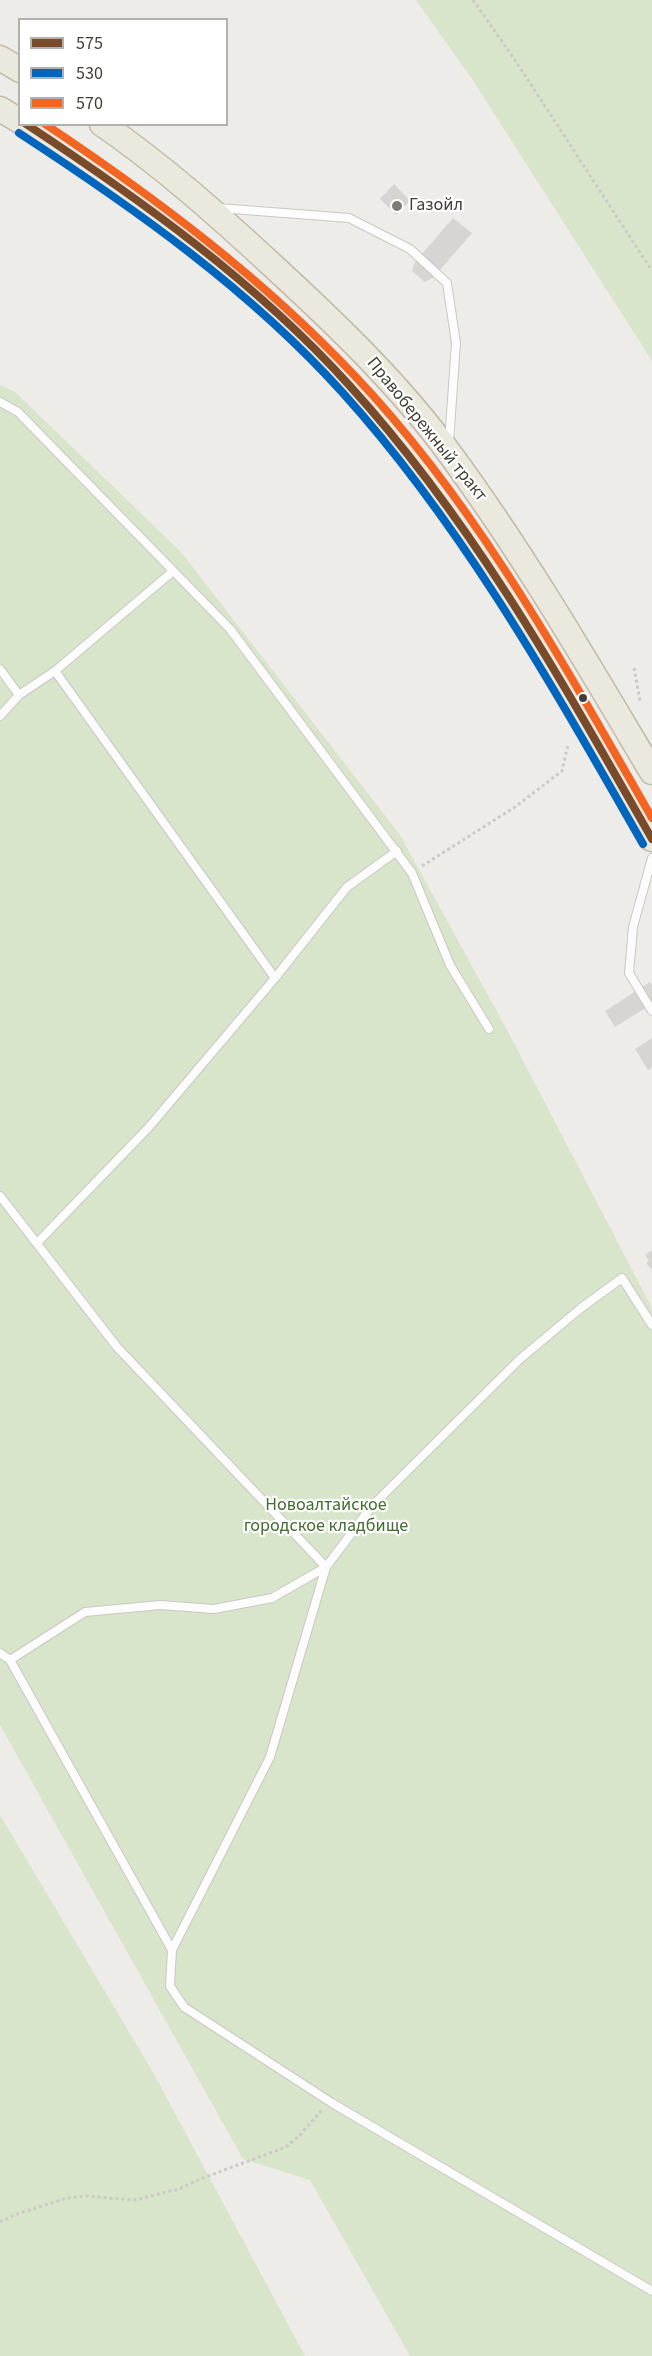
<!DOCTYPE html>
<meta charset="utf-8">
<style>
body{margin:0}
#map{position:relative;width:652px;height:2356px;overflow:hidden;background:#edece8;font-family:"Source Sans 3",sans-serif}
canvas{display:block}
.legend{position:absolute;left:18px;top:18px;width:210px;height:108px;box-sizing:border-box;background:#fff;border:2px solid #b3b1ae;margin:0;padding:8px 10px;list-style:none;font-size:18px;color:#423d35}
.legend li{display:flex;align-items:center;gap:12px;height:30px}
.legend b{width:30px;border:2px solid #b3b1ae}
</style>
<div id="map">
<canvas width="652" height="2356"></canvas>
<ul class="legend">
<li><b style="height:8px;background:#7a4b2a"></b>575</li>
<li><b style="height:8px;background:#0065bd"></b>530</li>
<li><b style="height:8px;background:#f26522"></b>570</li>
</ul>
</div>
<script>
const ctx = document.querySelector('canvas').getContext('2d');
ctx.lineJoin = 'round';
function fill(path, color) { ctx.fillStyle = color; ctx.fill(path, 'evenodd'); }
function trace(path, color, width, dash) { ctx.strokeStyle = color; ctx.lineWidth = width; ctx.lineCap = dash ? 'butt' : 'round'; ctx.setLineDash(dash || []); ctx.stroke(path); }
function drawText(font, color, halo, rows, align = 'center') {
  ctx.font = font + ' "Source Sans 3",sans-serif'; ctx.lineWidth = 4.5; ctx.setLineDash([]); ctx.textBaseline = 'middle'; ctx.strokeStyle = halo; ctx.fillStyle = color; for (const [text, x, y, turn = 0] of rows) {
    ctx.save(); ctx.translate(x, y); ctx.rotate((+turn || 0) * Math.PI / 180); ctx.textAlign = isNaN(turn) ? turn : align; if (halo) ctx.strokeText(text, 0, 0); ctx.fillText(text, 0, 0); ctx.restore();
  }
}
fill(new Path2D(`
 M416 0H652V361L474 82Z
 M0 385 15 392 181 552 400 835 506 1028 652 1308V2356H410L310 2180 243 2159 0 1725Z
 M0 1815 154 2074 305 2356H0Z`), '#d9e5ca');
fill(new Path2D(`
 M394 184 410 201 396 215 380 199Z
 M453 218 472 233 434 277 425 282 412 271 415 262Z
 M650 982 652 985V1004L615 1027 605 1011Z
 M652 1038V1067L648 1070 635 1049Z
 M652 1250V1270L646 1263 649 1261 645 1255Z`), '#d7d5d1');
const service = new Path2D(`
 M219 208 349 218 410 249 447 283 456 343 449 442
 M0 402 18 412 230 629 412 873 450 965 489 1029
 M0 669 19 695
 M55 671 275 978
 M0 716 19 695 55 671 172 572
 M652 858 633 927 629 973 652 1011
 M0 1196 117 1347 326 1567 272 1598 214 1609 160 1605 85 1612 10 1660 0 1653
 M37 1243 149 1127 275 978 347 887 397 851
 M652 1325 622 1278 581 1308 520 1359 372 1506 326 1567 270 1757 172 1950 170 1986 184 2007 332 2103 652 2291
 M10 1660 172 1950`);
const trunk = new Path2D(`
 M0 58 20 70
 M0 109 20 121
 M25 124C157 209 287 306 387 428 491 555 571 698 652 839
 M102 124C163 166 219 216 273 266 336 324 399 384 450 454 525 556 587 663 652 772`);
trace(service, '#c9c8c4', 10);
trace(trunk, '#c2b9a7', 27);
trace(new Path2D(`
 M473 0 515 60 652 271
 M634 668 640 701
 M422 866 515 807 562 771 568 745
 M0 2222 14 2215 67 2198 85 2196 135 2200 179 2189 200 2179 286 2147 299 2136 323 2109`), '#cbcac6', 3, [3, 3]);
trace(service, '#fcfcfc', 8);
trace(trunk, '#ebe8de', 24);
trace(new Path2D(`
 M26 124C141 200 256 282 349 385 472 520 562 681 652 839`), '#7a4b2a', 8);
trace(new Path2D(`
 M19 133C134 208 249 289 342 392 464 527 553 687 643 844`), '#0065bd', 8);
trace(new Path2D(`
 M45 124C156 198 262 278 354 375 476 503 565 666 652 818`), '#f26522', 8);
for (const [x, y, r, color] of [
 [397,206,6,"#7e7a74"],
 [583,698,5,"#423d35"]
]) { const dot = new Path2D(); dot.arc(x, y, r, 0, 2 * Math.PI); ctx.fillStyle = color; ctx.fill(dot); trace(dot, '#fff', 2); }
drawText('18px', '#423d35', '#fff', [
 ["Газойл",409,206]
], 'left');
drawText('18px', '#423d35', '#fff', [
 ["Правобережный тракт",426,430,51]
]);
drawText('18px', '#436c30', '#fff', [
 ["Новоалтайское",326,1506],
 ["городское кладбище",326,1527]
]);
</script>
